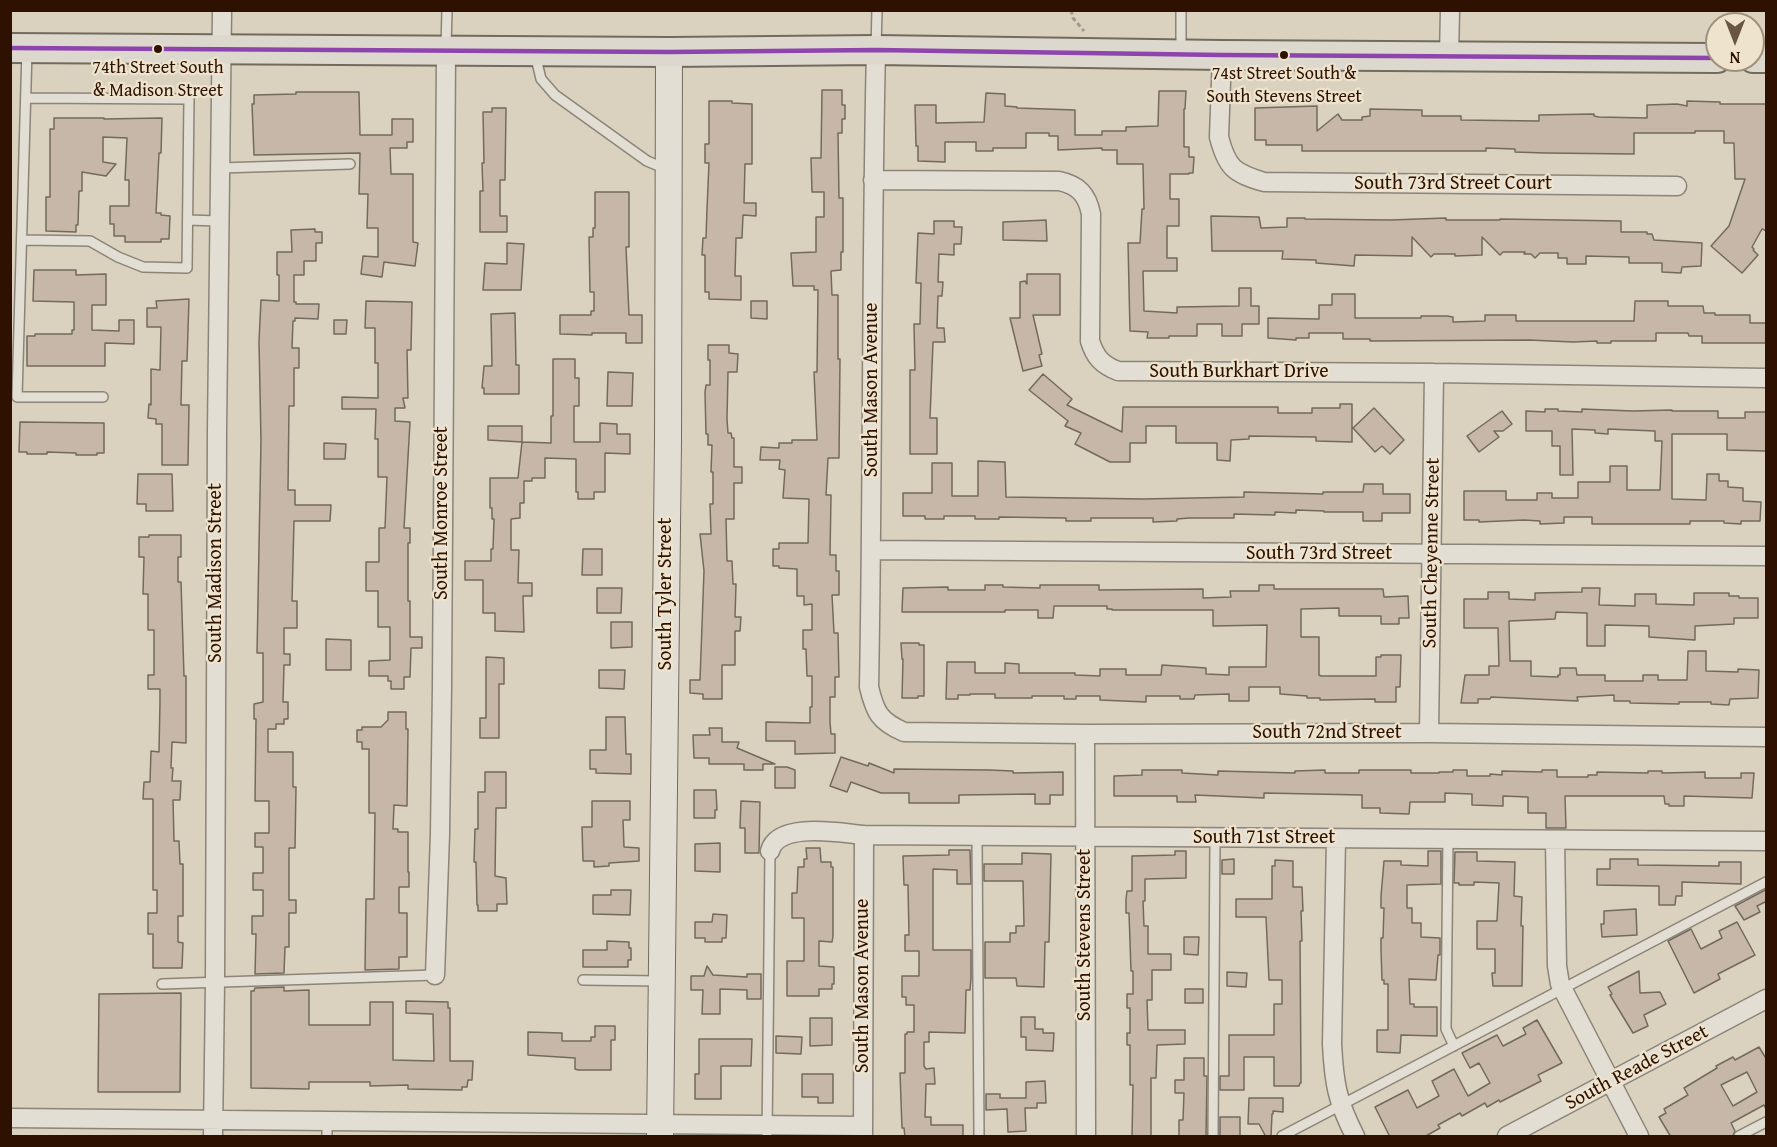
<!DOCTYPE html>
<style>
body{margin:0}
#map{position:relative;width:1777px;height:1147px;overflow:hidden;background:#dad2bf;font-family:"Gentium Book Plus",serif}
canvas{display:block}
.frame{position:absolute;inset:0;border:12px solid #2e1100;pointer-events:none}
.north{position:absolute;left:1705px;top:12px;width:60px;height:60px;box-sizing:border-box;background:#eee4ce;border:2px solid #a1907c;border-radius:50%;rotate:180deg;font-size:16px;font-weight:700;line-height:24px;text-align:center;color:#2e1100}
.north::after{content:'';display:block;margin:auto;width:21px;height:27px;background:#6a5543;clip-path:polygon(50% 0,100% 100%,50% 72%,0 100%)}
</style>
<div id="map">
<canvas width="1777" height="1147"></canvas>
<div class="frame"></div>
<div class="north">N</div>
</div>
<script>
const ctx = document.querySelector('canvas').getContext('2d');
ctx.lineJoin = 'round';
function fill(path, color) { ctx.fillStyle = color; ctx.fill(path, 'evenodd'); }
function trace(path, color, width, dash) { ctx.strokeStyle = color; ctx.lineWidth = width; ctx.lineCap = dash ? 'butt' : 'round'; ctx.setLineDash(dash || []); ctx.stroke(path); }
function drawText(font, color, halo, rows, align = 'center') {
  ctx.font = font + ' "Gentium Book Plus",serif'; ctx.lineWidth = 4.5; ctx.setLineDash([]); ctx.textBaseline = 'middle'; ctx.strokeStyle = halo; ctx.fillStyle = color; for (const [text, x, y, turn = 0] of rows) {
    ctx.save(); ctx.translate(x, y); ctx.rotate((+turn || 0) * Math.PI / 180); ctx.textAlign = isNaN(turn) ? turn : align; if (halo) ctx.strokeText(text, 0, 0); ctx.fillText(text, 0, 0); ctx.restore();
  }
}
const building = new Path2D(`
 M822 90H842V105H845V119H842V133H838L839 198H843V252H841V270L831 271 832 295H838V359H840L839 458H828L826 495H831L830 555H836V571H839V595H832L834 633H838L839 677H835V697H830V722L831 734H835V753L795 754V741H766V722L810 723V707H812V676H807L806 649H803V630H812V604L804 605V596H797V569L779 568V566H773V549H779V543H808L809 499 783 498 785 470 779 469 780 460H760L761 447 779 448V443H792V440H817L814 372H817L818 290H814V286H793L791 253 816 252V217H824V192H812L811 158H821Z
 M1159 91H1186L1185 109H1184V147H1189V157H1194L1193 173H1189V174H1170V199H1179V226H1167V258H1177V271H1143L1144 311 1177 313V307L1239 306V288H1251V306H1259V324H1242V336H1222V324H1197V336H1169V338H1147L1148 332 1130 331 1128 243H1140L1142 209H1144L1143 164H1117V150H1102V148L1058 150V136H1049V133H1026V148H993V151H976V142H945V162L918 161V146H916L915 105H936V123L984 122 986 93 1005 94V106L1017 107V108L1075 110V135H1102V131H1126V127L1158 126Z
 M296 92H359L360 135H392V119H413V142H407V148H390L391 174H413V242L418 243 415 266 384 262 382 277 361 274 363 256 378 257V228H367L368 194H359L360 153 254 155 252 104H254V95L296 94Z
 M709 101H732V103L752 104V164H745L744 203H756V216L743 215 742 238H736L735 276H741V300L709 299V292H705V255H702L703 238H706L707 209 709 163H705V144H709Z
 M1687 101 1720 102V104H1767V231L1762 229 1752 247 1754 249 1753 250 1758 255 1742 273 1711 246 1729 226 1745 179H1735L1734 143H1724V131H1695V133H1634V154L1545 153 1515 152V149L1486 148V151H1302V145H1266V140H1255V108L1317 106V131L1338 114 1342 120H1362V117L1370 116V109L1422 110V116H1461V120L1539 121V115L1594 114V116L1599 117 1647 118V105L1677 104 1687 106Z
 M492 108H506L505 180H500V216H507V232H480V191H483L482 163H484L483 112H492Z
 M54 118H104V119L162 118 161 153H159L156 213H161V215L170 216 169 239H161V242H125V236H114V224H110V206H129V180H125L127 138 103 137V162L116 164 106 176 82 172V191H79L78 225H76V232L46 231V197H50V129H54Z
 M595 192H629V247H626L629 315H642V343H626V333H592V335L560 334V315H591V311H594V292H590L589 237H593V228H595Z
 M1211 216 1259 217 1261 228 1287 227V218H1305V219L1391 220 1446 218V220H1500V219L1621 221V232H1647V234H1652L1654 240 1702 243 1701 266 1682 267 1681 273 1662 272V263H1629V257L1586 256V264H1567V258H1558V253H1540L1535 258 1531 254H1524L1525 252H1503L1500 255 1482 237V255L1455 256V254H1434L1431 257 1412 237V256L1355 255 1354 266 1316 263V260L1282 259 1283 251H1212Z
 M1046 220 1047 241 1003 240V222Z
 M934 221H954V227H962L961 244H954V255L939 254 938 282H943L942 296H938L937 328H944L945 342H933L930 418H937V454H910V370H915L914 324H920L921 283H916L918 233 934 234Z
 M315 229V232H322V243H316V261H304V275H294V302H296V304H319L318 319 295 318V321H293L292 348H299V368H294V406H289L288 490H295V505H331L330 521H294L292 601H297V628H284V654H290V665H284L283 702H288V719H284V724H276V729H268V752H293V787H296L295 848H289V900H296V913H289V947H285L284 973 255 974 256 934H252V916H263V890H253V873H263V847H255V833H269V801H255L256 719H254V704L263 702V653H257L261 441 259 341 261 300 279 301V275H277V252H292L291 230Z
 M507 243 524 244 521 290H483L485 263 507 264Z
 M34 270H76V275L106 274V305H92V330L119 331V320H134V344L105 343V366H27V336H35V334H72V330H74V302L33 301Z
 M1027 274H1060V315H1033L1042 354 1039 355 1042 366 1023 371 1010 318H1020V282L1025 281 1027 284Z
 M1332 294H1355V318H1421V316H1447L1453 317V322L1485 321V315H1516V321H1634L1635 301H1668V306H1703L1704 313H1715V315H1750V323H1766V343H1702V336H1689L1688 333H1656V341H1611V343H1597V341L1573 342 1529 340 1370 341V339H1343V333H1309V338H1296V340L1268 338V318L1319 319V305H1332Z
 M189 299 187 361H182L181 405H189L188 465H162V424H156V419L148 418 149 404 151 405V369L160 370 161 327H147V308H157L156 301Z
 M366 301 412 302 411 350H407L408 398H403L405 408H395V421L410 422 404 528H410V543H408V601H410V637H422V648H411L410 677H404V689H391V681H388V676H369V661L390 660V627H378V591H366V562H379V528H385L387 477H378V439H375L376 409H342V397L378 398V363H375V328H365Z
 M751 301H767V319L751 318Z
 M515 313 516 365H519V394H484V388H482L484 366H492L491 314Z
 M334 320H347L346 334H334Z
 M708 345H729V353L738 354 737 372H728L727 419 728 433H731L732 438H734V467H742V483H734V519H726L727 561H732L733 584H736L735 617H741L740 631H735V665H722V699H703V694L690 693V680H700L704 571 700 534H711L710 504H713V472H711L712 445H708V434H706L705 392 706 385H710V360H708Z
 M553 359H575V378H579V406H574V442H600V423L617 424V434H630V454L605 453V492H594V499H578V492H576V459L545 458V478H532V481H524V503H520V518L511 519V550H519L518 583H532V596H523L524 632 495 631V613H483V580H465V561H491V549H493L494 519H492V508H490V478H518L522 442 551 443V416H553Z
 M608 372 633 373 632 406H607Z
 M1043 374 1072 399 1067 405 1122 432 1123 407H1278V413H1312V408H1340V404H1352V442L1316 441V437L1249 436V439L1231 440 1230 461 1217 460V443H1176V426H1146V443H1130V462H1110L1075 444 1081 433 1065 426 1068 421 1029 390Z
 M1374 408 1404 440 1390 454 1382 446 1375 452 1353 428Z
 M1545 409H1558V411L1582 412V409L1633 411 1672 410V411H1718V418H1745V412H1767L1766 451 1727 450V434H1672V499L1706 500 1707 474H1719V481H1728V487L1743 488V501L1761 502 1760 521H1741V524L1724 523V521H1690V524H1592V517H1564V523L1540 524V521L1524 520 1479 522V520H1464V491H1506V500H1537V493H1552V498H1578V482H1610V466H1627V490H1660L1662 441H1655V431L1608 429V434L1595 433V430L1572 429 1573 475H1560V446H1552V431H1526V411L1545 412Z
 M1502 411 1512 424 1503 431H1494L1499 437 1479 452 1467 436Z
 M20 422 104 423V453H97V455H76V453L47 452V454H27V452H19Z
 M488 426H522V442L488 440Z
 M324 443 346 444 345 459H324Z
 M978 461 1005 462 1006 497 1143 499 1244 497V492L1323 494V492H1363L1364 484H1383V494H1410V513H1382V521H1363V512H1324V511L1296 510V513L1275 512V515L1234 514V518H1189L1177 519V521L1153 522V518H1091V521H1066V518L999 517V519H975V516H944V519H925V516H903V493H932V463H952V496H978Z
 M138 474H172L173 511H146V504H137Z
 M149 535H181V557H178V582H181L184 676H186V743L172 742 171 768H173L172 781H181L180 800H173L174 841H179L180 864H183V916H178V942L183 943 182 968H153V934H148V913H157V890H153V799H143L144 782H150L151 751 159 752 160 702V689H148V675H154V630H148V594H143L144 557H139V537H149Z
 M583 549H602V575H582Z
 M985 585H1003V587L1040 588V585H1099V590L1203 589V598L1231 597 1230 591H1259V585H1274V589H1383L1384 597 1408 596 1409 618H1399V624H1381V616H1339V608L1301 609V637H1319V675L1321 676H1376V657H1381V655H1401L1400 687H1396V702H1375V699L1320 700V698H1307V696L1280 694V687H1249V701H1229V694L1195 695 1194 699H1180V696H1146V702L1100 700V696H1076V699H1064V696H1032V698H995V694H970V695H958V699H946L947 662H975V673H1005V663L1019 664V673H1075V675L1100 676V669H1126V675H1161L1162 665 1206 668V674L1229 675V667H1266L1267 625 1213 626V610H1112V609H1107V606H1054L1053 618H1038V610H1005V612H902L903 588 948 587V590H985Z
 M597 588H622L621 613H597Z
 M1582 588H1600L1599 605 1635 606V594H1656V604L1694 605V593H1729V596H1739V598H1758V618H1734V624L1695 626V640L1649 637V626L1605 625V646H1587V613L1556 612 1555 619 1509 621 1510 661H1531V676L1558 677V675H1560V668H1576L1577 675H1605V681H1643V675H1658V680H1687L1688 651H1706V671L1738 672V669L1759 670 1758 698 1730 699 1729 705 1711 704V702H1679V704L1630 703V701H1614V695L1577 697 1578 701 1491 697 1490 699H1478V703H1461L1465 675H1489V666H1499L1498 628H1464V599H1488V592H1509V599L1535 600V593L1582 592Z
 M611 622H632V647L611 648Z
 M326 639 351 640V670H326Z
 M901 643H919V645H924V696H918V698H902L903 659H902Z
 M486 657 504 658V684H499V738H480V718H486Z
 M599 670H625L624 689 599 688Z
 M388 712H406V729H408L407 806 394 805 393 829H398V832H408V872H409V887H399V913H407V957H399V969L365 970 366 899H374L375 813H369V749H362V742H357V730H362V727H381L388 720Z
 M606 717H625L626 754H631V774L596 773V769H590V750H606Z
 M709 728H722V742H739L737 748 775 764H763V770H744V764H709V758H694L693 735H710Z
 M841 757 868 766 869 763 894 773V769L989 770 1013 771V773L1063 772V795H1050V804H1035V794L959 795V803H909V793H881L851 782 847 792 830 786Z
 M775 767H787L795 770V788H775Z
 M1142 770H1182V773L1218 775V771L1295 773V771L1325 770V773H1359V770H1411V773H1439V772H1453V770H1467V776H1490V774L1502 775V771L1542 772V770H1557V777H1588V775H1597V772L1648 773V771H1662V773L1705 772V778H1741V773H1754L1752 798 1684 796V806H1669V804H1665L1664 796H1565L1566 828H1546V813H1528V797L1503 796V806L1472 805V794L1445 793V802H1410L1409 814 1380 813V808H1362V795L1264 793V798L1195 795 1196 802H1177V796H1114V776L1142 775Z
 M485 772H506V808H496L495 876 506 878 507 904H497V911H478V905H477L476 862H474L475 829H478V792H485Z
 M694 790H716L717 810H715V818H694Z
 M592 801H630V820H623L624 847 639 848V861L609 863V866L594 867V861H583L582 827H592Z
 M741 801 760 802 759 853H745V828H740Z
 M720 843V872L695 871V844Z
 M806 848H820L821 862H831V867H833V936L832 942 819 941V966L834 967V984H832V989H819V996H787V961H804V918H792V893H797L798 867H804V859H807Z
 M949 850H970L971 884H957V870L933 869V950H971V978L970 990H966L965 1033 929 1032V1042H924V1066L926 1069 934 1068 935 1084H926L925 1117H931V1125H963V1137H905L904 1128H902L900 1073H905V1034H907V1032H914V1005H906V997H902V976H919V951H905V935H909L908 885H904L903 856 949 855Z
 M1175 851H1186V878L1145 879V901H1143L1144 926H1148V954H1171V970H1152V1000H1147L1148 1030H1185V1044L1157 1045 1156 1078H1151V1137H1132L1133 1085H1130V1045H1127V1033H1130V1008H1127V994H1133V971H1131L1129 913H1126V899L1127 891H1132V856L1175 855Z
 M1428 851H1441V884L1407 885V908H1412V923H1421V937L1440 938V955H1438L1436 980 1409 979 1410 1004H1414V1007H1437V1036L1401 1035 1400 1053 1377 1052V1030H1388V984H1384V980H1382L1381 950V938H1383L1384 908H1381V896L1384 861H1401V865L1428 866Z
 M1455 852H1477V861L1515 862 1514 896 1522 897 1521 926H1523L1522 986H1493L1492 973H1495V949H1477V921H1497L1499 883 1474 882V885H1459V883H1454Z
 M1022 853 1051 854 1049 942H1045L1044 987 1017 986 1016 978H985V942H1010V933H1016V926H1024L1023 881H984V864H1022Z
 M1234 859V874H1222V860Z
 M1610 859H1638V865L1719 866V862H1741V884L1682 882V896H1676L1675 905H1659V886L1597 885V869H1610Z
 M1275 860 1293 861V887H1302L1303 911H1301L1302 941H1300L1301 1083H1300L1299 1086H1274V1057H1244V1090H1220V1076H1229V1035H1274V1004H1282V980H1269L1266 917H1236V899H1272V866H1275Z
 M1767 889V901L1757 906 1760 912 1744 920 1735 906Z
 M611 890H631L630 915 593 914V895H611Z
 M1636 909 1637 935 1602 937 1601 924H1604V911Z
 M713 914 727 915 726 938H722V942H705V938H695V922H712Z
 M1737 922 1755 955 1718 974 1720 979 1694 993 1668 941 1691 929 1701 949 1722 938 1719 931Z
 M1184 937H1199L1198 955 1184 954Z
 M607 941 629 942V948H631V960H628V967H583V950H607Z
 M707 966 713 975 747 977V974H761V999H747V990L720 989V1014H702L703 990H691V976H704Z
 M1639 971 1640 993 1660 992 1666 1004 1644 1015 1648 1026 1633 1033 1610 995 1612 994 1608 987Z
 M1227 972 1247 973 1246 987 1227 986Z
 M284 987V991L309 990V1025H370V1002H393V1060L434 1061 433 1014 406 1013V1001L448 1002V1008H450V1061H473L472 1080H468L467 1087H462V1090L408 1089V1085L370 1086V1082H309V1089L251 1088V991H254L255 988Z
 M1185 989H1203V1003H1185Z
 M181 993 180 1092H98L99 994Z
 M1021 1017H1035V1029H1043V1033H1054L1053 1051 1026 1050V1037H1021Z
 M810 1018H832V1045L810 1046Z
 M1537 1020 1562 1063 1538 1075 1541 1081 1500 1102 1499 1100 1487 1107 1485 1103 1462 1116 1460 1113 1438 1125 1440 1128 1424 1137H1390L1375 1107 1408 1090 1417 1108 1439 1096 1432 1081 1454 1069 1468 1096 1490 1083 1479 1063 1470 1068 1462 1053 1497 1035 1503 1046 1526 1034 1523 1028Z
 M595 1026H615V1040H611V1070H578L575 1069V1058L528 1055V1032L562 1033V1041H591V1037H595Z
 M776 1036 802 1037 801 1054 776 1053Z
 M699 1039H752L751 1066H721V1099H695V1074H699Z
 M1759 1047 1767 1060V1111L1764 1105 1731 1123 1735 1131 1732 1137H1671L1659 1117 1666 1113 1664 1109 1688 1095 1684 1088 1717 1068 1716 1066 1733 1057 1735 1060ZM1747 1072 1757 1092 1733 1106 1721 1085Z
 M1184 1058H1204V1076H1207L1206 1137H1179V1120H1183L1184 1093H1175V1080H1184Z
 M802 1074H833V1103H818V1097H802Z
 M1045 1081 1046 1103H1037V1108H1025L1026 1131 1008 1132 1007 1109 986 1110V1094H1000V1098H1026V1082Z
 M1249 1098H1283V1112L1273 1111V1114H1272L1271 1137H1266L1259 1124H1248Z
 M1220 1117H1240V1137H1220Z`);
fill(building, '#c7b7a8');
trace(building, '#736a5e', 1.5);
const lane = new Path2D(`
 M1181 10V50
 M446 48 447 10
 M876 48 877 10
 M27 50 17 397H103
 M535 54 541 79 555 95 647 161 666 169
 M220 168 350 164
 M188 220 219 221
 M22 240 90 241 118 257 143 267 187 268 189 99 26 98
 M977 836 979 1136
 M1448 840 1446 1029 1454 1046
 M583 980 661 981
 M162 984 435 975
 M327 1136V1122
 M767 1136 770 851
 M1213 1136 1215 838
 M1282 1136 1766 882
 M1739 1136 1766 1122`);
const street = new Path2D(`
 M876 50C871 262 873 474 869 687 875 712 879 721 904 732L1085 734 1429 733 1766 737
 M1222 55 1219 137C1227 168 1234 173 1264 182L1677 186
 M1449 57 1450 10
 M873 180 1059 181C1078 185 1087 194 1091 214L1090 341C1095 357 1102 365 1118 371L1434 373 1766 378
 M871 550 1766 556
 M1429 733 1434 373
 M1085 734 1086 1136
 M1336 839 1332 1044C1334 1083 1337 1101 1355 1136
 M1555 841 1557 966 1560 984 1639 1136
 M770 851C778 821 841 833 864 835L1766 841
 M435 975 440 834 442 687 446 51
 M10 1118 863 1126
 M213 1136 215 983 217 431 222 10
 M863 1136 864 835
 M1507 1136 1766 999`);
const secondary = new Path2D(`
 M660 1136 668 441 669 52`);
const primary = new Path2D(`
 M10 48 669 52 876 50 1222 55 1717 58
 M1753 58H1766`);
trace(lane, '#8c8477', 12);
trace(street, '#8c8477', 21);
trace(secondary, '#736a5e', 28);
trace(primary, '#736a5e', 32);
trace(new Path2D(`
 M1071 10 1073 18 1084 31`), '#9f9990', 3, [4.5, 3]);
trace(lane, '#e2ded4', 9);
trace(street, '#e2ded4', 18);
trace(secondary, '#e2ded4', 26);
trace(primary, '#ddd8cd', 28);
trace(new Path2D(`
 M10 48 669 52 876 50 1222 55 1717 58`), '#8e44ad', 4.5);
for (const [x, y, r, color] of [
 [158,49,5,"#2e1100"],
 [1284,55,5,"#2e1100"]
]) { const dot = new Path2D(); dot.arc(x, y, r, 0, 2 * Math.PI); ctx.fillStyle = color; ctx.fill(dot); trace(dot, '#eee4ce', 2); }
drawText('18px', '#2e1100', '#eee4ce', [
 ["74th Street South",158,68],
 ["& Madison Street",158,91],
 ["74st Street South &",1284,74],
 ["South Stevens Street",1284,97]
]);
drawText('20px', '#2e1100', '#eee4ce', [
 ["South 73rd Street Court",1453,184],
 ["South Burkhart Drive",1239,372],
 ["South Mason Avenue",872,390,-90],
 ["South Monroe Street",442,513,-90],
 ["South Cheyenne Street",1432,553,-89],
 ["South 73rd Street",1319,554],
 ["South Madison Street",216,573,-90],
 ["South Tyler Street",666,594,-90],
 ["South 72nd Street",1327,733],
 ["South 71st Street",1264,838],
 ["South Stevens Street",1085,935,-90],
 ["South Mason Avenue",863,986,-90],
 ["South Reade Street",1637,1068,-28]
]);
</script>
